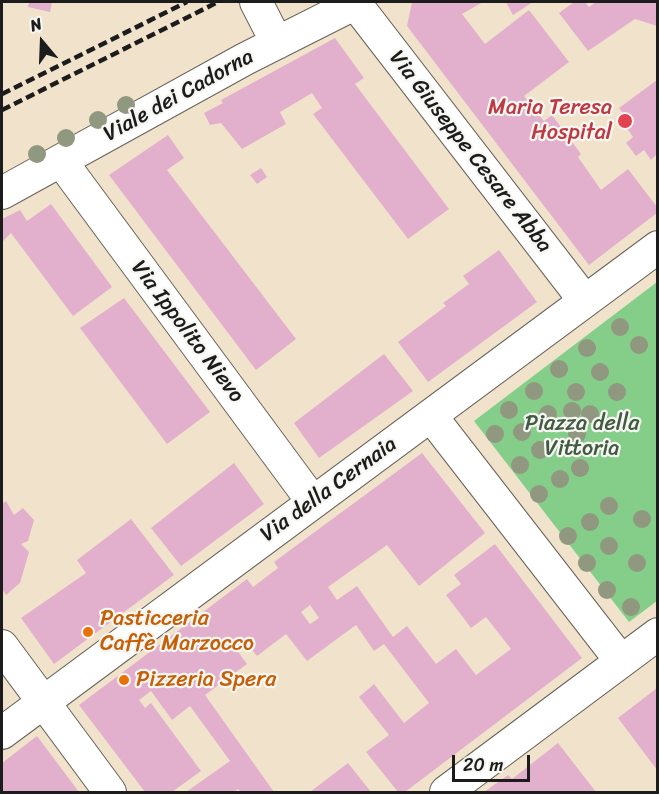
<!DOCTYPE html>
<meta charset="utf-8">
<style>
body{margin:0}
#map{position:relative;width:659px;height:794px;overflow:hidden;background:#f1e3cb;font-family:Sriracha,sans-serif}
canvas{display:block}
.frame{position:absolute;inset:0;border:3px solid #1c1c1c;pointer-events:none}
.north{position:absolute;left:12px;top:12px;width:60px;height:60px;-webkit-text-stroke:4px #f6f6f2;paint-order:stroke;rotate:341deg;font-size:16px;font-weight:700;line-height:24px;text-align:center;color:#1c1c1c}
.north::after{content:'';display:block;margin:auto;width:21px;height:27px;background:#1c1c1c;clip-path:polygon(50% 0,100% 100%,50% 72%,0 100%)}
.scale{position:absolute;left:452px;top:755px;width:78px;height:27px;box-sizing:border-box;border:3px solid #1c1c1c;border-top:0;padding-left:8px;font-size:18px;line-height:21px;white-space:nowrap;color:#1c1c1c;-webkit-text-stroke:4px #f6f6f2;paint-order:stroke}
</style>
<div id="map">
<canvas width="659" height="794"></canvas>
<div class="frame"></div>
<div class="north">N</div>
<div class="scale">20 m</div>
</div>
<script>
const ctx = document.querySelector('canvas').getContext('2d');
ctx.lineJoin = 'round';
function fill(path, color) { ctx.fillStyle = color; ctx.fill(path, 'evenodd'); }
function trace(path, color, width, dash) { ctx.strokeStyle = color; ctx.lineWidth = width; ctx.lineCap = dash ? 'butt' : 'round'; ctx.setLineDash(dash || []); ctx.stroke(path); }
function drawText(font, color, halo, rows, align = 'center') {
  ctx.font = font + ' Sriracha,sans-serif'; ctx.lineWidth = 4.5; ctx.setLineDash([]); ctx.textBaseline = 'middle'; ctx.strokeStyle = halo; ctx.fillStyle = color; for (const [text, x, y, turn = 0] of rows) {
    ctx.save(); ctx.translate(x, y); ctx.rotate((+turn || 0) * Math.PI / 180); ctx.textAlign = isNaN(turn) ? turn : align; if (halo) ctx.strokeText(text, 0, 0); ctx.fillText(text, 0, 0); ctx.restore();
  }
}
fill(new Path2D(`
 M657 282V601L629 622 474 421Z`), '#85ce8a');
fill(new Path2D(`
 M29 2H52L50 12 28 7Z
 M412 2H483L462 14 485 44 529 10 569 62 524 96 544 121 552 115 581 154 578 157 601 190 628 169 657 207V213L589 265 407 26Z
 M506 2H533L513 15Z
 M574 2H585L589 7 596 2H657V26L635 19 588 51 559 13Z
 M335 38 364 78 355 84 449 209 408 239 313 114 322 108 312 93 280 112 286 124 242 149 221 123 210 125 204 113 223 103 221 100Z
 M657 80V154L651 160 644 150 636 156 626 143 633 137 626 127 631 124 619 108Z
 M168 135 184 158 167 170 296 339 256 370 109 175Z
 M261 168 267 177 257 184 250 175Z
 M51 204 112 287 73 316 11 233 2 242V219L20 210 27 221Z
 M499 250 537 302 428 382 398 342 446 306 443 303 469 284 463 276Z
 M124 298 210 412 167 444 80 328Z
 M384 354 413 391 319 458 294 423Z
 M422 453 485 533 419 586 387 545 328 587 337 600 357 586 393 637 407 626 436 664 456 649 476 675 511 649 486 617 471 628 446 595 461 584 454 575 495 544 582 658 405 792H398L366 752 389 735 359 697 374 684 404 723 429 703 384 644 374 651 356 625 307 661 286 634 257 656 246 642 236 649 247 664 205 695 274 792H241L238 789 234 792H186L230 761 190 706 172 720 151 691 139 700 145 708 151 703 201 771 172 792H145L79 705 247 579 253 587 278 568 274 562ZM310 605 319 618 310 624 301 612Z
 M234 463 264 504 181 566 151 528Z
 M6 501 14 515 23 508 34 520 28 541 21 544 29 552 20 583 6 595 2 589V504Z
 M131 519 174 575 54 664 21 618 86 573 77 560Z
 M657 688V770L618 718Z
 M37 736 79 792H2V763Z
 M558 743 596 792H484L508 775 512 779Z
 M348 763 371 792H310Z`), '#e2b0cd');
const street = new Path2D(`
 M256 2 277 43
 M355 3 585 301
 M61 161 313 502
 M2 193 245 59 358 2
 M431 416 621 661
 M2 646 110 792
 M2 733 658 247
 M446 792 658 634`);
trace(street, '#676259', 34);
trace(street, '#fff', 32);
trace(new Path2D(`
 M2 94 187 2
 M2 110 218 2`), '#1c1c1c', 4.5, [9, 4.5]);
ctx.fillStyle = '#909880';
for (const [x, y] of [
 [126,105],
 [98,120],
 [66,138],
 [37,154],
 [620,327],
 [639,345],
 [587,348],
 [559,369],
 [600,372],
 [534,391],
 [576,392],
 [617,392],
 [509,410],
 [572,411],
 [548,414],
 [590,414],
 [522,432],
 [495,434],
 [577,434],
 [540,450],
 [520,465],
 [580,468],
 [560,479],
 [539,494],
 [609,506],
 [642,519],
 [590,522],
 [568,536],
 [609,546],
 [587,563],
 [637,563],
 [607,590],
 [631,607]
]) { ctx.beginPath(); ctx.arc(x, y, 9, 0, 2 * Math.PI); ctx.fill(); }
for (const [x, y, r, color] of [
 [625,121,8,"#e0444e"],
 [88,632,6,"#e8710a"],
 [124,680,6,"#e8710a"]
]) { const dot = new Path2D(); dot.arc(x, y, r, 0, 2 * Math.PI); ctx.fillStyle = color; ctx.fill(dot); trace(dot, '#f6f6f2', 2); }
drawText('22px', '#1c1c1c', '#f6f6f2', [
 ["Viale dei Cadorna",179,96,-29],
 ["Via Giuseppe Cesare Abba",470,152,52],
 ["Via Ippolito Nievo",187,332,53],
 ["Via della Cernaia",329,490,-36]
]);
drawText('22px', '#be3a42', '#f6f6f2', [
 ["Maria Teresa",612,108],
 ["Hospital",612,133]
], 'right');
drawText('22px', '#415a42', '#f6f6f2', [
 ["Piazza della",582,424],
 ["Vittoria",582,449]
]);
drawText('22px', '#c56008', '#f6f6f2', [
 ["Pasticceria",100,619],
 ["Caffè Marzocco",100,644],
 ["Pizzeria Spera",136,680]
], 'left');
</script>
